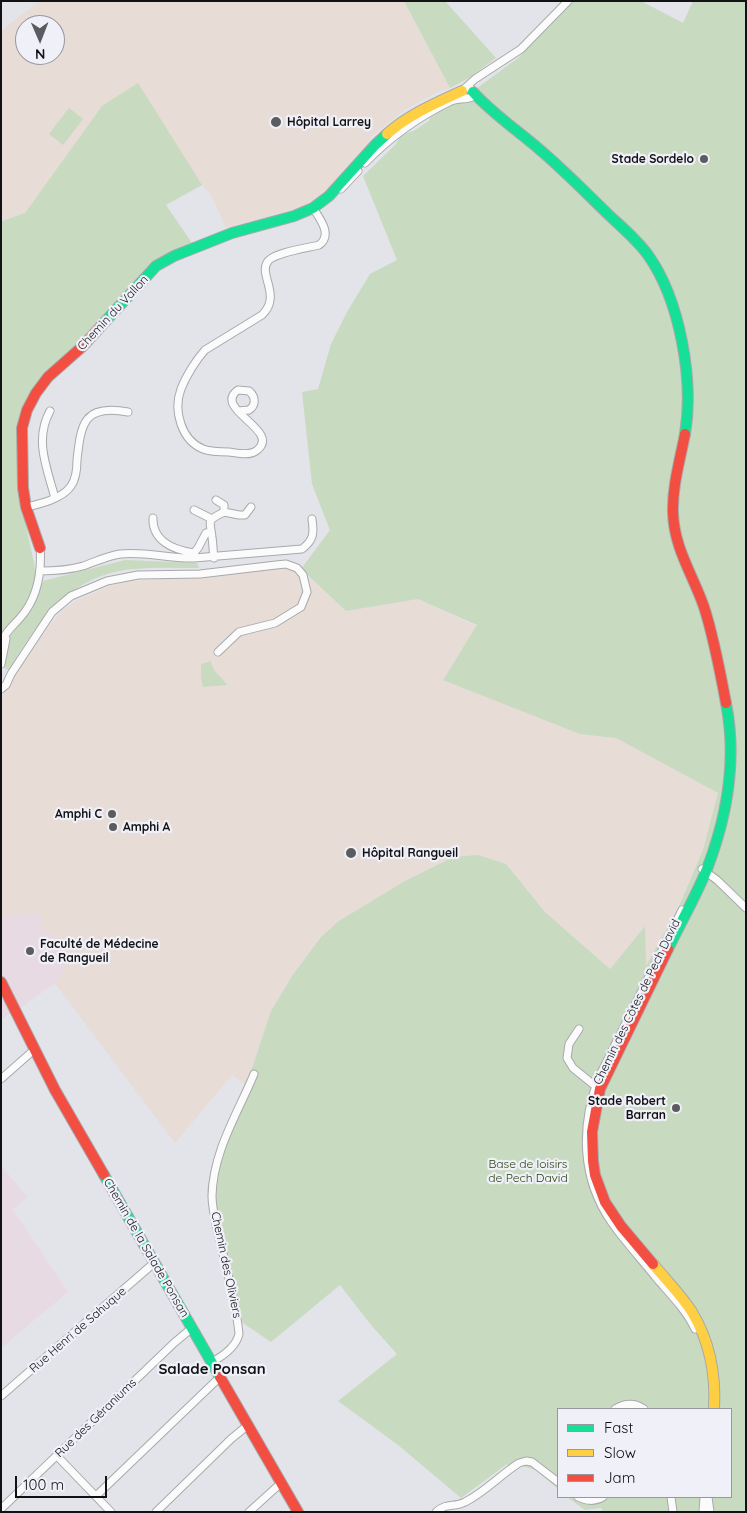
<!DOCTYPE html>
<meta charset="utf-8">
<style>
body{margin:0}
#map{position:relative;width:747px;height:1513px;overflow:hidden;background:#e3e4e9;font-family:Quicksand,sans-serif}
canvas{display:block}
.frame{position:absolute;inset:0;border:2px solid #121215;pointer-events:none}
.legend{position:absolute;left:557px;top:1408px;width:175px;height:90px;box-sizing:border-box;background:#eff0f8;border:1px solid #97979d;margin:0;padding:6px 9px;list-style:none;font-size:15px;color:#121215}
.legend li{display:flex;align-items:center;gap:10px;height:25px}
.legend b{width:25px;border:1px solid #97979d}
.north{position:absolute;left:15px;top:15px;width:50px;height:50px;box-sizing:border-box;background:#eff0f8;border:1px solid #97979d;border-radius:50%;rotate:179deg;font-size:14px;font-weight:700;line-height:20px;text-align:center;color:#121215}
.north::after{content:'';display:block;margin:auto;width:18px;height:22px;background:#5b5c5f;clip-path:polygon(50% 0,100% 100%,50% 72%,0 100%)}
.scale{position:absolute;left:15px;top:1476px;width:92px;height:22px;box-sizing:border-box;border:2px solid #121215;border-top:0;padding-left:6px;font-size:15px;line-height:18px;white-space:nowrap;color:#121215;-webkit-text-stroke:4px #eff0f8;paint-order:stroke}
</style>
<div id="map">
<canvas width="747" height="1513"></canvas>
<div class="frame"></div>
<ul class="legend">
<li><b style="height:6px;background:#16e098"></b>Fast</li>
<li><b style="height:6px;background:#ffcf43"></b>Slow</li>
<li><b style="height:6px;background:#f24e42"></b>Jam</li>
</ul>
<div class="north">N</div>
<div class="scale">100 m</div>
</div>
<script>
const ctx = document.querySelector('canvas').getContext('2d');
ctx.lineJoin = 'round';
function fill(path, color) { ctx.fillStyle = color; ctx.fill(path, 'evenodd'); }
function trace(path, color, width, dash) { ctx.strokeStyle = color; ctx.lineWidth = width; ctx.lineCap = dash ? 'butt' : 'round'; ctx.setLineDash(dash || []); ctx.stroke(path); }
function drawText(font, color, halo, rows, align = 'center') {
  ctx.font = font + ' Quicksand,sans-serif'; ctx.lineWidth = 4.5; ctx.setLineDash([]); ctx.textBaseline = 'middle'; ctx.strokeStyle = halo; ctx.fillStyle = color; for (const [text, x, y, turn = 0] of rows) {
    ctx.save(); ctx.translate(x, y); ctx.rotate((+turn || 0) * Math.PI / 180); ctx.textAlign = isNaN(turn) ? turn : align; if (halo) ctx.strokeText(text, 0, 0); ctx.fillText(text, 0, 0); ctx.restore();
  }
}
fill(new Path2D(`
 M40 914 53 931 65 971 55 983 19 1009 8 1015 1 1020V916Z
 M1 1165 27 1197 13 1210 68 1292 1 1348Z`), '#e7dae3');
fill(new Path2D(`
 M39 1H404L450 88 438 92 406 109 372 136 359 159 320 198 309 205 226 228 211 195 202 185 102 106 25 213 1 221V31ZM25 25H55V55H25Z
 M277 567 297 571 312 580 346 611 418 599 477 626 443 679 602 673 616 738 718 793 703 850 677 908 646 967 644 926 610 969 545 912 506 864 478 855 321 937 292 976 271 1011 245 1087 243 1083 232 1075 175 1143 55 983 65 970 53 931H42L40 914 1 916V696L49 626 64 609 78 600 110 586 131 581 211 576Z`), '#e7dcd6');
fill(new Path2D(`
 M404 1H445L496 58 469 78 450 88Z
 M574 1H641L683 23 693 1H746V1512H603L601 1508 585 1510 567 1497H731V1409H558V1489L536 1470 522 1466 512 1471 507 1464 461 1498 398 1445 338 1401 397 1354 371 1325 340 1285 271 1342 243 1323 212 1229 207 1190 212 1166 252 1068 271 1011 292 976 321 937 339 921 405 881 454 857 478 855 506 864 545 912 610 969 645 926 646 966 678 908 703 850 718 793 616 738 580 734 443 680 477 625 418 599 346 611 301 569 330 530 312 484 302 392 318 389 331 344 347 312 370 274 397 260 363 176 396 144C400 133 407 134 415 130 420 127 425 123 430 120L429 118 465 97 518 58Z
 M138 83 202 185 166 205 194 246 159 260 39 384 20 416 21 502 36 573 34 587 23 610 1 633 2 221 25 213 102 106Z
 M69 108 83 119 63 145 49 134Z
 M125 560 197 563 199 568C178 568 156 567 134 569 71 574 39 620 9 670L5 669 8 640 14 630 32 610 43 581Z
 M211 661C212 673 222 676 227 685L203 687 201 677V664Z`), '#c8dac0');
const street = new Path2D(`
 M465 88 475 79 521 49 568 1
 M365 163C390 137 418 117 451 101 458 98 466 100 472 97L473 92 470 88H465L462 91V95L465 98
 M341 189 358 171
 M50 411C34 440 47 468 55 498
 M238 411 249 410C256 405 256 397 249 391L238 390C211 409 284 431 256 451 249 456 237 453 229 452 220 452 211 452 203 449 181 440 173 410 181 389 186 376 196 360 205 350L262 315C283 295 256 273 269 260 278 252 307 248 319 245 333 235 320 219 313 208
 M216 500 224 505V512
 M26 507C40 504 62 499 71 486 76 479 77 469 77 460 81 423 84 404 128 412
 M194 510 212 519
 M153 518C152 541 174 550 194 553L198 548 206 533 211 532
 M214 558C213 551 213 544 212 537 210 520 206 521 224 512L239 515H245L251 507
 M40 571C54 571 69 570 83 566 95 562 107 556 120 554 145 551 170 559 194 558L302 549C314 540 314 533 312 519
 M1 643C5 632 13 626 20 618 38 598 42 571 40 545
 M1 664 6 639
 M1 689 6 685 11 674 52 612 71 596 107 581 138 575 200 574 276 565 286 564 297 568 303 575 307 592 301 607 275 623 239 632 218 652
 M702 869 717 880 746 908
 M682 910 599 1077C580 1126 581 1179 612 1223 626 1243 643 1261 658 1280 671 1295 686 1310 695 1329
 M579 1029 569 1044 567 1058 573 1068 599 1089
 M1 1079 35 1049
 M212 1362C223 1356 236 1347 239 1334 236 1302 227 1272 220 1241 217 1226 212 1211 212 1196 213 1151 238 1113 254 1074
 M1 1396 154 1263
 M615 1409C625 1403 635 1403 644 1409
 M57 1456 111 1512
 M96 1496 220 1377
 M578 1497C587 1501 594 1502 603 1497
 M671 1497 673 1512
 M708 1497 710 1512
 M1 1509 174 1343 192 1328
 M156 1512 231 1439 248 1425
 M249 1512 281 1483
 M436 1512C447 1502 454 1508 465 1502 485 1492 500 1475 519 1463L526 1461 532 1462 558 1482
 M703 1512 704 1497`);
const fast = new Path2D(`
 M473 92C493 114 517 130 539 149 564 170 587 194 611 217 624 229 638 241 648 255 680 300 694 380 685 434
 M102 325 156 266 174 256 232 233 294 216 313 208 329 196 375 145 387 134
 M668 949C681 922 696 896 707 869 727 817 737 759 726 703
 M104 1175 220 1377`);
const slow = new Path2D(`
 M387 134C408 115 436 103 462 91
 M653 1264C666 1280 681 1295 692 1312 710 1342 716 1375 714 1409`);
const jam = new Path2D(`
 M685 434C680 460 672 487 673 513 674 548 693 575 704 607 714 638 720 671 726 703
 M40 548 26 507 23 488 22 428 27 410 36 393 48 377 83 346 102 325
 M1 982 55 1090 104 1175
 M653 1264 621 1226 605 1202 595 1175 593 1161 592 1132 600 1089 668 949
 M220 1377 298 1512`);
trace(street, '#a8a9ac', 9);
trace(fast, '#a8a9ac', 12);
trace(slow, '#a8a9ac', 12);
trace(jam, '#a8a9ac', 12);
trace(street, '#fbfbfc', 7);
trace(fast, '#16e098', 10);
trace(slow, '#ffcf43', 10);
trace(jam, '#f24e42', 10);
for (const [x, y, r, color] of [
 [276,122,6,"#5b5c5f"],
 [704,159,5,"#5b5c5f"],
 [112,814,5,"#5b5c5f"],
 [113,827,5,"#5b5c5f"],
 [351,853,6,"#5b5c5f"],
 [30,951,5,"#5b5c5f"],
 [676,1108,5,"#5b5c5f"]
]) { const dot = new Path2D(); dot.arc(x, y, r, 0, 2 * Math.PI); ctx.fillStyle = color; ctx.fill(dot); trace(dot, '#eff0f8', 2); }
drawText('bold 12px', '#121215', '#eff0f8', [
 ["Hôpital Larrey",287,122],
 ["Stade Sordelo",694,159,"right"],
 ["Amphi C",102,814,"right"],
 ["Amphi A",123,827],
 ["Hôpital Rangueil",362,853],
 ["Faculté de Médecine",40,944],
 ["de Rangueil",40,958],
 ["Stade Robert",666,1101,"right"],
 ["Barran",666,1115,"right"]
], 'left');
drawText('12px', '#121215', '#eff0f8', [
 ["Chemin du Vallon",113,313,-47],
 ["Chemin des Côtes de Pech David",637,1002,-64],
 ["Chemin de la Salade Ponsan",146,1248,60],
 ["Chemin des Oliviers",226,1265,78],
 ["Rue Henri de Sahuque",78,1330,-41],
 ["Rue des Géraniums",96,1418,-44]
]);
drawText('12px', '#1d3b04', '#eff0f8', [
 ["Base de loisirs",528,1164],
 ["de Pech David",528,1178]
]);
drawText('bold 15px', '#121215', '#eff0f8', [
 ["Salade Ponsan",212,1369]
]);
</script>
